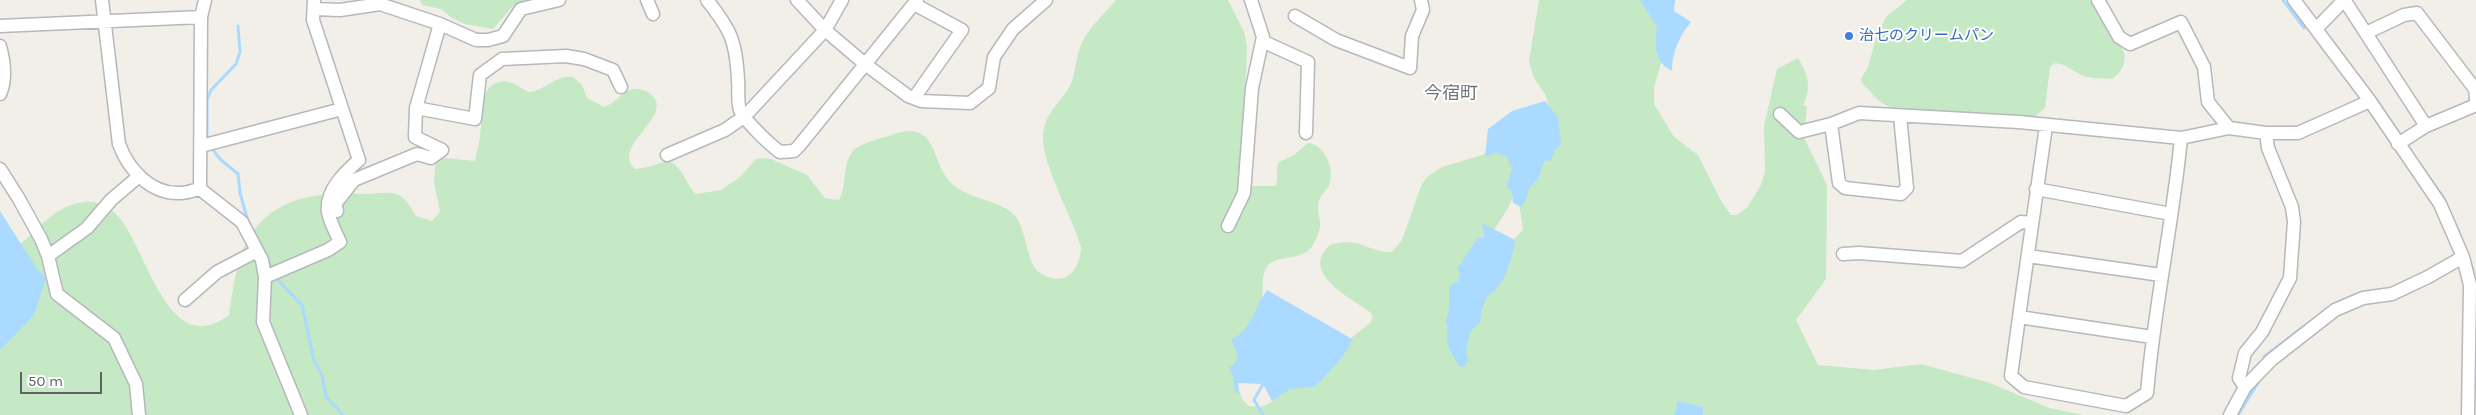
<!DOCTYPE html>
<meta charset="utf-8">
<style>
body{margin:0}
#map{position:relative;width:2476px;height:415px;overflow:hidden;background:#f1efe8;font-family:Karla,sans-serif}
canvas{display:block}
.scale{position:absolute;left:20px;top:372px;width:82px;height:22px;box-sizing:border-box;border:2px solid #5f6368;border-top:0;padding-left:6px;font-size:15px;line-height:18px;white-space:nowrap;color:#5f6368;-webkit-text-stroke:4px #fff;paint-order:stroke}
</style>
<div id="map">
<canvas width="2476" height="415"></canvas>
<div class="scale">50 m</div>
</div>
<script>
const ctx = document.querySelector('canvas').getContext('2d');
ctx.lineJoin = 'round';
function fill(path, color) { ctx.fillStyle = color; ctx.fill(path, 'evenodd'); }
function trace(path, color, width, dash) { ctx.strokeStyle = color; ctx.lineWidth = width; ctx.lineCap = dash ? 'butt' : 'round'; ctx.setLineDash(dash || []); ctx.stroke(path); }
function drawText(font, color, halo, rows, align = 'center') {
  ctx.font = font + ' Karla,"Noto Sans JP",sans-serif'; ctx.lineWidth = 4; ctx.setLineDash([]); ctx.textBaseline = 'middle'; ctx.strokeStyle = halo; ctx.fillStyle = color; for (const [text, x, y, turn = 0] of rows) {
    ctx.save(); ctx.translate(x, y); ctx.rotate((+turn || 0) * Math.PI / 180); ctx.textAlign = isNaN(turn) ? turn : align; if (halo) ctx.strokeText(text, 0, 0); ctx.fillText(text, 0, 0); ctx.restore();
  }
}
fill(new Path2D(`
 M420 0H550L512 7 493 29 465 24 452 18 441 9 422 5Z
 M1116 0H1228L1244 32 1247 46 1242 182 1254 186H1275C1280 179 1274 170 1279 162L1294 155 1308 143C1325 144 1335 170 1329 185 1326 192 1319 196 1318 204 1317 211 1320 216 1320 223 1321 230 1314 245 1309 250 1297 262 1273 253 1265 270 1261 280 1264 293 1261 304 1256 326 1245 351 1233 370L1242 399 1249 406 1260 407 1270 403 1370 323 1373 316 1370 312C1351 298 1299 273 1330 245 1363 236 1366 253 1392 252L1402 240 1421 186 1427 177 1442 167 1495 151 1507 154C1524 189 1512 203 1493 231L1509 244 1523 230 1518 196 1555 125 1545 94 1534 78 1529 61 1539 0H1644L1659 22 1662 59 1654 88V104L1674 137 1698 155 1720 199 1731 215H1737L1747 208 1761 185 1765 171 1764 126 1777 69 1798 58C1808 74 1812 87 1803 105L1807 107 1804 138 1827 185 1826 279 1796 320 1818 365 1874 370 1921 364 1990 383 2049 408 2083 415H0V258C30 244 49 205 84 202 95 201 107 205 115 213 147 242 165 363 229 315 234 284 237 249 258 225 287 193 326 193 365 194 374 194 387 191 396 194 406 197 410 207 416 216L432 221 440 212 434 182 436 157 475 161C476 153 479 145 480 137 483 119 477 77 508 82 516 83 521 89 529 92 546 90 556 74 573 77L582 85 587 98 604 107C616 103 622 91 633 89 638 88 643 90 648 92 681 114 609 144 635 169 646 169 656 163 667 162 680 161 687 186 696 194L721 190 740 177 756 159 763 158 771 159 807 175 825 198 839 200C848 185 841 163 854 150 862 143 878 139 889 136 944 115 927 171 959 189 976 200 1003 201 1016 217 1027 232 1027 264 1039 272 1063 289 1080 272 1081 247 1073 215 1034 155 1045 124 1050 109 1062 100 1070 86 1076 74 1075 58 1081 45 1088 28 1104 14 1116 0Z
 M1907 0H2089C2099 9 2120 40 2124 52 2127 63 2120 74 2112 79 2103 78 2093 79 2084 76 2074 72 2066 64 2055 63L2050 67 2045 108 2034 117 1993 113 1894 110 1878 100 1863 84 1861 79 1868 67 1876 38 1886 17Z`), '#c5e8c5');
fill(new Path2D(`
 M1640 0H1675L1674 11 1691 22C1679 36 1672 53 1672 71 1653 61 1655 45 1657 27Z
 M1545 101 1558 117 1561 144 1554 151 1551 160 1544 161 1538 179 1529 188 1526 200 1521 207 1513 203 1512 192 1507 187 1512 168 1506 156 1497 153 1485 156 1488 129 1512 111Z
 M0 211 37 269 46 278 34 315 0 350Z
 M1482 223 1515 240C1512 258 1505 288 1487 296L1482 309 1480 322 1470 332 1466 351 1468 361 1464 367 1459 366C1454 358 1448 348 1447 339 1447 332 1449 329 1446 322L1449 310V286L1458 281 1460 273 1457 269 1478 238H1483L1484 234Z
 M1267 290 1352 339C1349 353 1325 377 1314 387L1290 389 1272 401 1263 384 1238 383 1239 394 1235 392 1233 376 1229 368C1243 359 1236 351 1231 340 1247 332 1252 318 1259 303 1260 298 1265 295 1267 290Z
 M1676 401 1703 407V415H1674L1677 407Z`), '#aadaff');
trace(new Path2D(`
 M2283 0 2304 28
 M207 135V100L211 90 236 64 240 52 238 26
 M211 147 220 159 238 174 240 193 248 221
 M2424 170 2443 197 2459 232
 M267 258 271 267
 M2470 261 2474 274
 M275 277 302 305 314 361 322 375 326 397 343 415
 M2264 357 2303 327
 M1263 384 1254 400 1263 415
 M2238 415 2258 383`), '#aadaff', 3);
const minor = new Path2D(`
 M102 0 119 144C128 169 151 195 181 193 187 193 194 190 200 189
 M205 0 201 17 200 189 242 222 262 260 265 277 263 322 301 415
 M647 0 653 14
 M707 0C731 30 736 41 738 80 739 88 737 103 740 110 745 121 770 145 780 152L794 151 799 146 917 0
 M797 0 825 30 865 64 908 96 921 101 970 103 989 88 994 57 1013 29 1046 0
 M2098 0 2119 37 2130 44 2181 22 2204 67 2208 102 2229 128
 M2294 0 2370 101 2440 204 2463 257 2470 285 2468 415
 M2345 1 2426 126
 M914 4 962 30 914 98
 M314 9 340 10 380 4 440 24 476 40H488L503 36 521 9 559 0
 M1295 16 1336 40 1410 68 1412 36 1423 10 1421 0
 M440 24 416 108 475 119 480 75 502 59 566 56 584 59 613 70 621 87
 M0 26 201 17
 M2317 28 2344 0
 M2366 33 2404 15 2417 13 2475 89 2476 99
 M1262 41 1308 62 1306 133
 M0 46C4 61 7 79 0 94
 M1780 114 1799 132 1831 124 1859 113 2019 122 2181 138 2229 128 2266 133H2298L2370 101
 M1831 124 1839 183 1845 188 1901 194 1907 188 1900 116
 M2046 126 2019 317 2152 337
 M2398 144 2426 126 2476 105
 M201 146 342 109
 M667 155 725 130 745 116 825 30 842 0
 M0 169 19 199 41 239 48 256 57 294 114 338 136 384 139 415
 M2036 189 2171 214
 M337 211 335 204 354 180 417 154 431 158 442 150 415 137 416 108
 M1228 226 1244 193 1252 88 1263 37 1251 0
 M1843 254 1859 253 1962 261 2021 222 2031 223
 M48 256 87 228 111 200 138 177
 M2028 256 2161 275
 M265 277 328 250 340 242C336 233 330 222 328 212 325 191 345 172 359 160L313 20 314 0
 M185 300 217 272 257 251
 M2019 317 2011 376 2024 387 2126 406 2147 393C2154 307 2173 223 2181 138
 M2245 387 2239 378 2245 353 2262 332 2290 278 2294 222 2292 207 2268 148 2266 133
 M2230 415 2245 387 2271 360 2335 310 2363 298 2392 294 2428 277 2463 257`);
trace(minor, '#b5b8bc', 15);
trace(minor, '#fff', 12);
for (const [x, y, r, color] of [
 [1849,36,5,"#3f7fe0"]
]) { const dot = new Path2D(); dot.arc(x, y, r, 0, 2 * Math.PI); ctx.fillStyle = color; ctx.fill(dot); trace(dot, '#fff', 2); }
drawText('15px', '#366cbe', '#fff', [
 ["治七のクリームパン",1859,36]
], 'left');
drawText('18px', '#70757a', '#fff', [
 ["今宿町",1451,94]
]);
</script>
